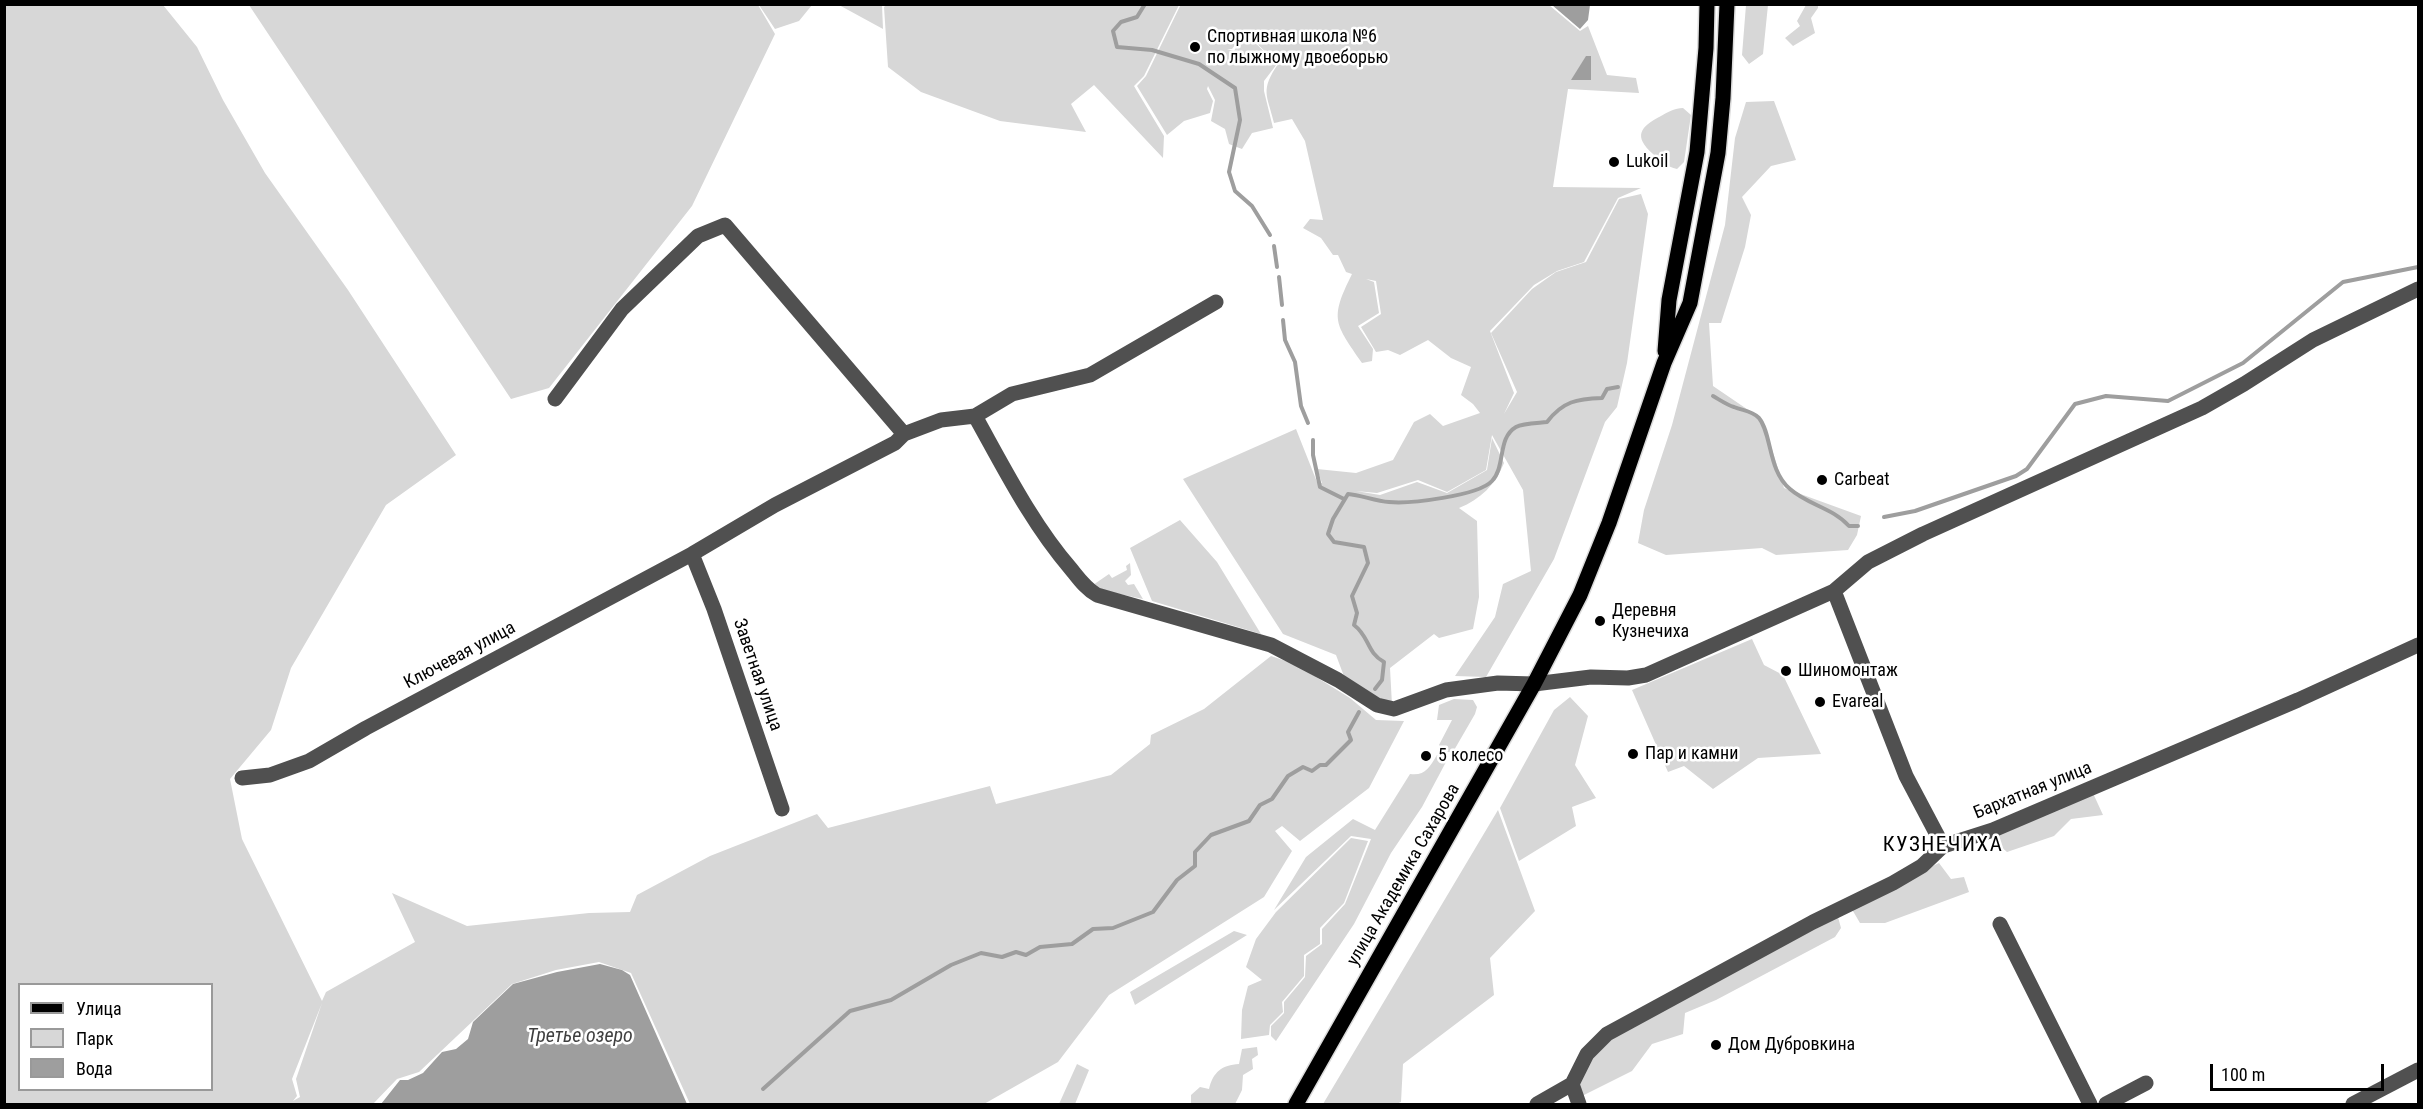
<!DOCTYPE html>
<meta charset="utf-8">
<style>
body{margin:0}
#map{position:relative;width:2423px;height:1109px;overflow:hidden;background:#fff;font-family:"Roboto Condensed",sans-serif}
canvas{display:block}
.frame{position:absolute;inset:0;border:6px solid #000;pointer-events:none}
.legend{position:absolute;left:18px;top:983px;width:195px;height:108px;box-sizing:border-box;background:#fff;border:2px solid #999;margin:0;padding:8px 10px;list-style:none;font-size:18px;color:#000}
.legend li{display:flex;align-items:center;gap:12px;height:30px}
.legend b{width:30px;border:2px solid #999}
.scale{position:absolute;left:2210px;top:1064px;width:174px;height:27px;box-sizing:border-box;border:3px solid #000;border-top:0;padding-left:8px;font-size:18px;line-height:21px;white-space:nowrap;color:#000;-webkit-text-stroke:4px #fff;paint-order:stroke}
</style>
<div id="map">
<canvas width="2423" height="1109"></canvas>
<div class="frame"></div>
<ul class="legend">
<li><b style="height:8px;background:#000"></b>Улица</li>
<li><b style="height:16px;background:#d7d7d7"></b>Парк</li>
<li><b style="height:16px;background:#9e9e9e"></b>Вода</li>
</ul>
<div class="scale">100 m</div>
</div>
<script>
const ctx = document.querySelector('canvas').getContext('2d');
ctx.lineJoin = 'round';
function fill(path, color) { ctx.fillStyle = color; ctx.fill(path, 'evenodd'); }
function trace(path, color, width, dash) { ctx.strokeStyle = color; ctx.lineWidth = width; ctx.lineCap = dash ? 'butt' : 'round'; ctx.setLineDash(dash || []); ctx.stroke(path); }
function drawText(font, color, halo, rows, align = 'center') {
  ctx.font = font + ' "Roboto Condensed",sans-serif'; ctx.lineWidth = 5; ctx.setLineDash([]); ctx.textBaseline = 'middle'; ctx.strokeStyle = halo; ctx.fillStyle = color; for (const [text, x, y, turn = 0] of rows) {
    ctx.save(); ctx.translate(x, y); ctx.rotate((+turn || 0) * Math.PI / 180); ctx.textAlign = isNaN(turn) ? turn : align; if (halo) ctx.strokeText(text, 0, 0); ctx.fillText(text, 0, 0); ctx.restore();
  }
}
fill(new Path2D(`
 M1181 4 1549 5 1580 31 1588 26 1607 75 1636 78 1639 93 1568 89 1553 187 1641 188 1618 198 1584 262 1557 271 1534 285 1490 331 1514 393 1504 414 1517 392 1491 333 1532 289 1556 272 1586 262 1619 199 1641 194 1648 214 1627 363 1617 407 1605 422 1554 559 1486 677 1455 676 1495 617 1503 584 1531 571 1523 490 1492 435 1486 470 1447 492 1418 480 1377 493 1356 491 1380 495 1417 482 1447 493 1487 470 1492 438 1504 463C1495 485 1481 499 1459 508L1477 521 1479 597 1473 629 1439 638 1434 634 1390 668 1392 705 1345 679 1336 655 1283 634 1183 479 1296 429 1317 482 1322 483 1317 469 1356 473 1393 460 1414 422 1430 414 1443 426 1480 413 1473 404 1461 395 1471 367 1451 358 1428 340 1400 355 1388 350 1376 352 1361 327 1381 314 1376 281 1366 279 1374 282 1379 313 1358 326 1373 349 1372 361 1362 363C1335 323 1329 320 1352 274L1346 272 1338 255H1333L1321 238 1303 228 1310 219 1323 220 1305 141 1292 119 1274 123C1267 94 1260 91 1278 64L1245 32 1232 49H1227L1234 51 1245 33 1277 64 1264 81V91L1273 128 1252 133 1242 149 1229 144 1225 129 1211 121 1215 100 1208 86 1207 89 1213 101 1210 113 1184 121 1167 135 1137 86 1146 76Z
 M5 5H163L197 47 223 100 265 173 348 290 456 455 386 505 291 668 271 730 230 779 242 839 322 1001 326 992 415 942 392 893 467 926 589 913 630 912 637 895 710 856 817 814 828 828 990 786 996 804 1111 775 1150 744 1151 735 1204 709 1271 656 1295 664 1350 698 1376 720 1404 721 1369 788 1300 841 1282 826 1275 831 1292 851 1264 897 1109 995 1058 1062 984 1104H690L631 973 599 962 556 970 512 984 419 1072 397 1079 373 1104H5ZM20 984H212V1090H20ZM322 1003 296 1079 300 1097 293 1101 297 1096 292 1079Z
 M249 5H758L775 34 692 206 549 388 511 399Z
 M759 5H812L799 21 775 29Z
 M839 5H882L883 29Z
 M886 5H1179L1144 76 1134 86 1164 136 1163 158 1094 85 1071 104 1086 132 1000 121 921 92 888 67 884 7Z
 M1746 5H1768L1763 54 1749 64 1742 55Z
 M1806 5H1818V8L1811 18 1815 33 1793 46 1785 38 1800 26 1797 21Z
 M1774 101 1796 160 1771 166 1742 197 1751 215 1745 247 1721 323H1709L1713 386 1763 420 1784 488 1861 516 1857 535 1848 550 1776 555 1762 548 1666 555 1638 543 1644 510 1672 425 1725 225 1735 138 1746 102Z
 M1683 108 1691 115 1684 162 1677 169C1667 167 1661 161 1653 154 1633 136 1640 127 1661 116 1668 112 1675 108 1683 108Z
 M1180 520 1217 562 1261 634 1152 601 1130 548Z
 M1130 563 1131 575 1125 581 1128 585 1134 584 1143 599 1105 591 1093 585 1109 574 1112 578 1127 570 1126 566Z
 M1752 639 1764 665 1783 675 1821 754 1758 758 1713 789 1684 766 1668 772 1632 690Z
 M1570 697 1588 716 1575 765 1596 798 1572 807 1576 826 1519 861 1500 808 1554 710Z
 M1454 699 1473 700 1477 707 1475 714 1453 752H1444L1439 745 1452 720H1437L1439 705Z
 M1437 755H1441L1446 762 1422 807 1391 853 1354 924 1276 1041 1271 1036V1026L1284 1013V1002L1305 977 1306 956 1322 944V929L1345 904 1371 839 1351 836 1274 910 1306 857 1353 819 1375 830 1410 774C1425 776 1429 768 1437 755Z
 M2092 791 2103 815 2071 819 2054 836 2007 852 1991 838Z
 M1498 810 1535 911 1490 958 1494 995 1403 1064 1401 1102 1396 1104H1323Z
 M1351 838 1368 841 1344 903 1320 928V944L1304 955V976L1282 1002 1283 1012 1270 1025 1269 1035 1241 1039 1242 1010 1248 986 1262 980 1246 967 1256 939 1276 912Z
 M1939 863 1951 879 1964 877 1969 892 1885 923H1860L1850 906Z
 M1838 917 1841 928 1835 937 1716 1000 1685 1013 1683 1034 1652 1044 1632 1071 1580 1097 1577 1082 1595 1050 1612 1034Z
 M1234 931 1247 935 1135 1005 1130 992Z
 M1257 1047 1258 1055 1252 1059 1253 1069 1243 1075 1242 1090 1235 1104H1191V1095L1200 1087 1209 1089C1213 1072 1222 1065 1239 1064L1242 1049Z
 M1077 1064 1089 1070 1075 1104H1059Z`), '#d7d7d7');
fill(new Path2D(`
 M1552 5H1590L1588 20 1580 29Z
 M1586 56H1591V80H1571Z
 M600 964 622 970 630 975 687 1104H381L400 1080H408L423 1073 442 1052 456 1049 468 1039 473 1022 513 984 557 972Z`), '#9e9e9e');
trace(new Path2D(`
 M1145 4 1137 17 1121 22 1113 31 1117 47 1152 50 1199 64 1235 88 1240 120 1229 172 1235 191 1252 206 1270 235
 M1274 246 1277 267
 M1279 277 1282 305
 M1283 320 1285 340 1295 362 1301 406 1308 423
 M1713 396C1720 400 1727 405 1734 407 1743 411 1751 410 1759 418 1772 434 1768 471 1790 489 1808 505 1833 508 1849 526H1858
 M1313 440V455L1320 487 1344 499
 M1884 517 1915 511 2016 476 2027 469 2075 404 2106 396 2168 401 2243 363 2343 282 2418 267
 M1375 689 1382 680 1384 662C1366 652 1370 637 1354 625L1357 613 1352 596 1368 563 1364 547 1334 542 1328 534 1333 519 1348 494C1361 495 1375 501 1389 502 1409 504 1478 496 1492 481 1506 466 1497 438 1516 427 1523 423 1539 423 1547 422 1563 401 1577 399 1602 398L1607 389 1618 387
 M763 1089 850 1011 891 1000 951 965 981 953 1002 957 1016 952 1026 955 1040 947 1072 944 1093 929 1113 928 1153 912 1177 880 1195 866V852L1211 835 1249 821 1260 805 1272 799 1288 776 1303 767 1312 771 1320 765H1326L1351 740 1348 732 1359 712`), '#9e9e9e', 4);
const major = new Path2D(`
 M1665 351 1669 300 1697 152 1706 48 1707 4
 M1296 1104 1534 684 1580 595 1609 523 1664 363 1690 303 1718 153 1723 98 1727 4`);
trace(major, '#dbdbdb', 18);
trace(new Path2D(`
 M975 416C1004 468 1032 524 1071 569 1079 579 1086 589 1097 595L1271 645 1338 680 1377 705 1394 709 1446 690 1498 683 1534 684 1591 677 1628 678 1646 675 1834 591 1868 562 1923 534 2202 408 2244 384 2313 340 2418 289
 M904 434 941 420 975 416 1012 394 1090 375 1216 302
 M692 554 714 609 782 809
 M1834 591 1906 776 1943 846
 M242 778 270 775 309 761 366 728 692 554 775 505 895 443 904 434 725 225 698 236 622 309 555 399
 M2000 924 2090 1104
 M1572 1084 1579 1104
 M1537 1104 1572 1084 1587 1054 1607 1034 1813 922 1893 883 1922 866 1943 846 1993 830 2298 700 2418 645
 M2106 1104 2146 1083
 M2353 1104 2418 1070`), '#505050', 15);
trace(major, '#000', 15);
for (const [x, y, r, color] of [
 [1195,47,6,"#000"],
 [1614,162,6,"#000"],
 [1822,480,6,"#000"],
 [1600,621,6,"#000"],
 [1786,671,6,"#000"],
 [1820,702,6,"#000"],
 [1633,754,6,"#000"],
 [1426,756,6,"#000"],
 [1716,1045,6,"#000"]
]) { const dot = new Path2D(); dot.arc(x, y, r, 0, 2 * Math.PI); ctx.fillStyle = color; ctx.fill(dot); trace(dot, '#fff', 2); }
drawText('18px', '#000', '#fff', [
 ["Спортивная школа №6",1207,37],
 ["по лыжному двоеборью",1207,58],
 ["Lukoil",1626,162],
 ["Carbeat",1834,480],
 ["Деревня",1612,611],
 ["Кузнечиха",1612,632],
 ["Шиномонтаж",1798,671],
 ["Evareal",1832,702],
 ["Пар и камни",1645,754],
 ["5 колесо",1438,756],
 ["Дом Дубровкина",1728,1045]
], 'left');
drawText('18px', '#000', '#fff', [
 ["Ключевая улица",460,656,-28],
 ["Заветная улица",757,675,71],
 ["Бархатная улица",2033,791,-22],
 ["улица Академика Сахарова",1404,875,-60]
]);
drawText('italic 20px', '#3f3f3f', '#fff', [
 ["Третье озеро",580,1037]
]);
ctx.letterSpacing = '1.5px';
drawText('21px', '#000', '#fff', [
 ["КУЗНЕЧИХА",1943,846]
]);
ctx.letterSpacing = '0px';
</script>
